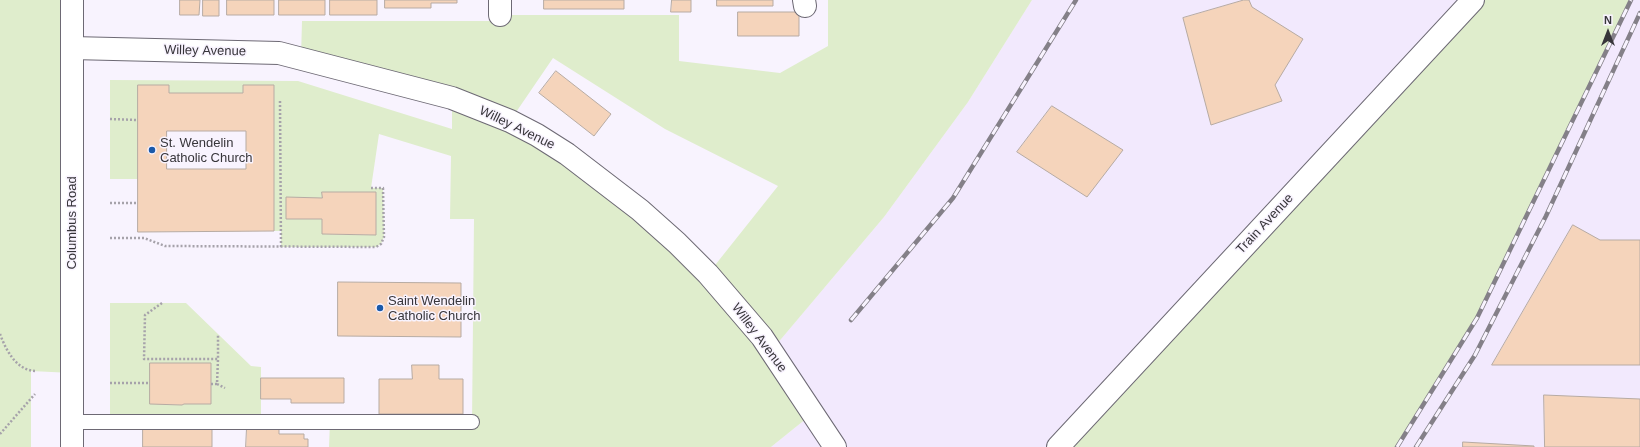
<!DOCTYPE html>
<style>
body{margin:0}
#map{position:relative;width:1640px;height:447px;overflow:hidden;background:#f8f3fe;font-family:Arial,sans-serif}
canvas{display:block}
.north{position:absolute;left:1588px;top:12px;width:40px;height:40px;-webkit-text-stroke:3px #f8f3fe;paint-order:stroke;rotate:0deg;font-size:11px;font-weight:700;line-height:16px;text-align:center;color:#37353a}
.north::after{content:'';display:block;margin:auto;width:14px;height:18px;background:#37353a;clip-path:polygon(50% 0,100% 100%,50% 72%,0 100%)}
</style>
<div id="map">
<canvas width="1640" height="447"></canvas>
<div class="north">N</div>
</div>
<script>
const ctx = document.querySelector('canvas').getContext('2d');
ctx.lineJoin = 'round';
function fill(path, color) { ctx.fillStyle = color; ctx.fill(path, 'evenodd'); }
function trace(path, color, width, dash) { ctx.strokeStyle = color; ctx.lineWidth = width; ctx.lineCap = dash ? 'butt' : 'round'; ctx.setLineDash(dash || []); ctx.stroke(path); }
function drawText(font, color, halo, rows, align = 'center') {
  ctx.font = font + ' Arial,sans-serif'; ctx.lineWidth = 3; ctx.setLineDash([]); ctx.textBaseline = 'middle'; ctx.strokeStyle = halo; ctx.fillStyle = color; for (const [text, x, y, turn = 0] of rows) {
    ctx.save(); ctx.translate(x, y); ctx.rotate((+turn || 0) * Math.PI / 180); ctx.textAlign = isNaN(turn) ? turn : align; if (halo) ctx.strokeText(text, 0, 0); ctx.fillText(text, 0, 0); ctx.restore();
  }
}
fill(new Path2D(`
 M1032 0H1473L1058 447H771L812 414 770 352 884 217 968 102Z
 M1631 0H1640V447H1397L1477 318Z`), '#f2e9fd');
fill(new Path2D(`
 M0 0H72V373L31 371V447H0Z
 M828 0H1032L968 102 884 217 771 351 812 414 771 447H329L330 422H472L474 219H450L451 156 379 134 371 188H383L384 237 381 244 376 247H281V231H274V85L243 93H169L168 85H138V179H110V80L298 81 452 129V98L301 58 302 21H500V15H679V61L780 73 828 46ZM553 58 665 129 778 186 708 274 510 121ZM323 192H376V235L322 234V219H286V198H322Z
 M1473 0H1631L1477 318 1397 447H1058Z
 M110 303H186L251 366 261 367V422H110ZM150 363H211V403L184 404 182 405 150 403Z`), '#dfedcc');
const building = new Path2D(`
 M180 0H200L199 15H180Z
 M203 0H219V16H203Z
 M227 0H274V15H227Z
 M279 0H325V15H279Z
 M330 0H377V15H330Z
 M385 0H457V3H431V8H385Z
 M544 0H624V9H544Z
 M672 0H691V12H671Z
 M717 0H773V6H717Z
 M1244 0H1249L1252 7 1303 39 1275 85 1282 101 1211 125 1183 18Z
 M738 12H799V36H738Z
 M556 71 611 114 594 136 539 93Z
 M138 85H169V93H243V85H274V231L138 232ZM167 131H246V169H167Z
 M1052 106 1123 150 1087 197 1017 152Z
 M322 192H376V235L322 234V219H286V197L322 198Z
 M1573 225 1600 240H1640V365H1492Z
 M338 282 461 283V337L338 336Z
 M150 363H211V404H184L182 405 150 404Z
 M412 365H439V379H463V414H379V379H412Z
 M261 378H344V403H291V399H261Z
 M1544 395 1640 399V447H1545Z
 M143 424H212V447H143Z
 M247 427H279V434H304V439H308V447H246Z
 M1463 442 1534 446V447H1463Z`);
fill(building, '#f5d4bb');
trace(building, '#b7aba3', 1);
const lane = new Path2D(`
 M72 422H472`);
const street = new Path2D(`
 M500 0V15
 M804 0 805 6
 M72 48 279 53 452 98 510 121 537 135 567 154 640 210 677 243 708 274 762 337 835 447
 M1058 447 1473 0`);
const secondary = new Path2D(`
 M72 0V447`);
trace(lane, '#6d6974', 16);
trace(street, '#6d6974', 24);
trace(secondary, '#6d6974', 24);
trace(new Path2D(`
 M280 101 281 247
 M110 119 137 120
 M110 203H138
 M110 238H144L165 246 376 247 381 244 384 237 383 188H371
 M162 303 145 315 144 359H218V334
 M0 334C6 350 16 370 35 371
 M110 383H150
 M211 384H217L218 359
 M217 384 225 388
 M0 434 35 394`), '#a6a2aa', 2.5, [2, 2]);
trace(lane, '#fff', 14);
trace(street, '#fff', 22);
trace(secondary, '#fff', 22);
const rail = new Path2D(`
 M851 320 953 198 1076 0
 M1397 447 1477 318 1631 0
 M1416 447 1475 355 1546 216 1640 13`);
trace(rail, '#848088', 4.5);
trace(rail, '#f8f3fe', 3, [9]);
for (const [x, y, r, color] of [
 [152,150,4,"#1959a9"],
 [380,308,4,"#1959a9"]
]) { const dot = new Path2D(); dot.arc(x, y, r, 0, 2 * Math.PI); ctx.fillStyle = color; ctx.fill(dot); trace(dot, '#f8f3fe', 1.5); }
drawText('13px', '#37353a', '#f8f3fe', [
 ["Willey Avenue",205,51,1],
 ["Willey Avenue",517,128,26],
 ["Columbus Road",72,223,-90],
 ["Train Avenue",1265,224,-47],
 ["Willey Avenue",759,338,53]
]);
drawText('13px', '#37353a', '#f8f3fe', [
 ["St. Wendelin",160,143],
 ["Catholic Church",160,158],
 ["Saint Wendelin",388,301],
 ["Catholic Church",388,316]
], 'left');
</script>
